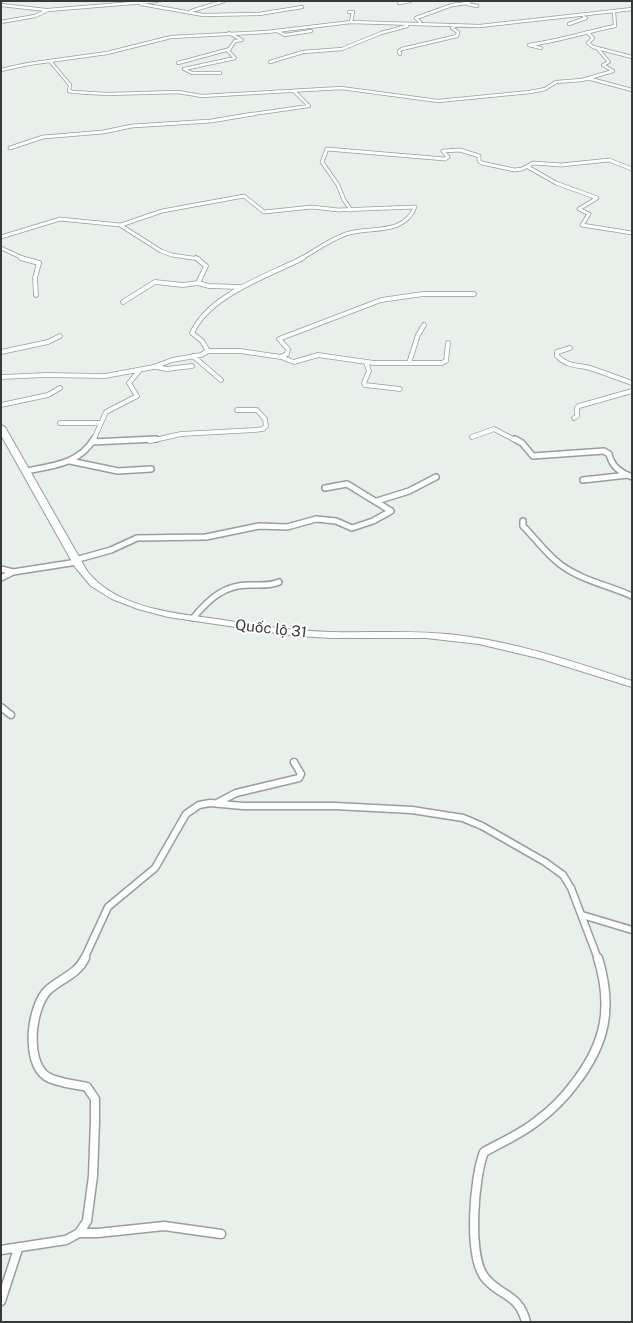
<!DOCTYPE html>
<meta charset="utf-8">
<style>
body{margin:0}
#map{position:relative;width:633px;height:1323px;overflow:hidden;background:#e9efeb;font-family:"Public Sans",sans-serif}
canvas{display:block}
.frame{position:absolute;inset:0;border:2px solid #383a39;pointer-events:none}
</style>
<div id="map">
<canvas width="633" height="1323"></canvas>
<div class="frame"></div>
</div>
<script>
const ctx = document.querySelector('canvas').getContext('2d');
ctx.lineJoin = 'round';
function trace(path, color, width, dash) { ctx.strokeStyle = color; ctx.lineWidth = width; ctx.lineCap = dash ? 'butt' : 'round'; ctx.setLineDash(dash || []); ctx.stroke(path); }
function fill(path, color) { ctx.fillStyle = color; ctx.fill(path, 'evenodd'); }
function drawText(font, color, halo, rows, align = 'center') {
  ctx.font = font + ' "Public Sans",sans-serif'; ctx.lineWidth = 4; ctx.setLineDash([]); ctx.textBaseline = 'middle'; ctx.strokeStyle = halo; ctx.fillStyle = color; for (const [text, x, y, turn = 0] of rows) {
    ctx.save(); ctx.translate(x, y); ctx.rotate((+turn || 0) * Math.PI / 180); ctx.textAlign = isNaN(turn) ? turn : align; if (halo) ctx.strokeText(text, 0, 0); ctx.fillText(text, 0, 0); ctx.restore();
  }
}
const streetFar5 = new Path2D(`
 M471 1 467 4 477 6
 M399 3 410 1
 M141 4 203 15 259 14 302 7
 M1 5 46 10
 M191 11 224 1
 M349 12H353L351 22
 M1 22 35 16 48 10 157 1
 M420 22 416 18 452 5 467 3
 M569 24 586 18 584 17
 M277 31 285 35 311 31
 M587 32 593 38 588 43 593 47 632 57
 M541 48 529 45C558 41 586 32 615 26L614 12
 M400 54 399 51 402 49 457 36 458 32 452 28 455 26
 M50 61 70 85 69 91 73 92 108 94 178 92 202 96 341 88 438 101 530 92 545 89 556 82 582 80 613 71 603 65 609 62 598 49
 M270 62 303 52 342 49 381 33 407 26
 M178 63 230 49
 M1 70 28 64 107 53 171 37 267 32 351 22 480 26 632 9
 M220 73H192L184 69 235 58 228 51 235 41 242 40 229 33
 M587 78 632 90
 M246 115 309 106 294 91`);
const streetFar4 = new Path2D(`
 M10 148 43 137 103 132 132 126 211 121 253 114
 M528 167 556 183 597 198 579 209 589 214 582 225 632 233
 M351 210 344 200 338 185 322 162 327 149 445 159 448 157 443 151 460 150 479 156V161L482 163 514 170 522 169 533 163 561 165 609 160 632 169
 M121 225 162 211 244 196 264 212 312 207 338 210 415 207C404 236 369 226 346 234 329 240 315 251 300 259
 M1 237 60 219 120 225 161 251 172 255 199 259
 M1 248 25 259`);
const streetFar3 = new Path2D(`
 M21 258 39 263 35 278 36 295
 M196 258 206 266 198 283 209 286 240 287
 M123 302 155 282 183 285 198 283
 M570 348 557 352V356C566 365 574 365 586 367 601 371 617 378 632 383
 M208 351 202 341 192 333C209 295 267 276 303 258
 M1 352 48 342 60 336
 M193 356 221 380
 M281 357 294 362 318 355 374 363H442L446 361 448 343
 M366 362 369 371 364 383 365 385 400 389
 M409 363 418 335 424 325
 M156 367 167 369 192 366
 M1 377 46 375 105 376 154 367 172 360 201 355 208 351H240L281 357 287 354 288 349 279 339 381 300 423 294H474
 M1 405 48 395 60 388
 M574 418 577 416V408L579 406 632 391
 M60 423H100
 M472 437 494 429 517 441
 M93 441 106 412 137 396 129 383 140 370
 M150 441 181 434 255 430 263 429 266 426 265 419 257 410H237`);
const streetFar2 = new Path2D(`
 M515 439 522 443 533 456 604 451 609 454C612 467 620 472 632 477
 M92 442 156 439
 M70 461 118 471 151 469
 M26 471C52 466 79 464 94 439
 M583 480 628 475
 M377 501 409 491 436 477
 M523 521V526C536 539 546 554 561 565 583 581 608 585 632 596
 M75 560 111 550 137 538 206 537 259 526 287 527 316 519 336 521 352 528 373 521 391 511 347 484 325 488
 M1 569 13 572
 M1 578 13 572 77 562
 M193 618C210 598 225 584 252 585 262 585 270 586 279 582`);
const streetFar1 = new Path2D(`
 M1 707 11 715
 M217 803 236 793 299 778 301 774 294 762
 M582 915 632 930
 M84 959 108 907 155 868 186 814 199 805 210 803 243 806H335L412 810 463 818 482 826 545 862 563 875 571 888 598 959`);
const street = new Path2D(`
 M79 1233H98L164 1226 221 1234
 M1 1250 66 1240 79 1233 87 1221 93 1176 95 1121V1099L87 1087C75 1084 56 1083 46 1076 25 1061 31 1007 48 990 60 979 78 974 85 958
 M1 1301 18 1249
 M526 1322C519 1294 502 1297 486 1279 467 1258 474 1177 484 1152 502 1142 521 1134 537 1121 552 1110 564 1098 575 1083 606 1043 613 1007 598 958`);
const highway = new Path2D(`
 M1 425 5 427 87 571C118 610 177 613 223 620 259 626 295 631 331 632 373 633 415 630 456 635 516 642 575 662 632 681V687L542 659 479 644 426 638H332L297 636 168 617 138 609 112 599 91 586 75 567 1 435Z`);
trace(streetFar5, '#989e9b', 4);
trace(streetFar4, '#989e9b', 4.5);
trace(streetFar3, '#989e9b', 5.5);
trace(streetFar2, '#989e9b', 8);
trace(streetFar1, '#989e9b', 9);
trace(street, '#989e9b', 11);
trace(highway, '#989e9b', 2);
trace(streetFar5, '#fff', 2.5);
trace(streetFar4, '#fff', 3);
trace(streetFar3, '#fff', 4);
trace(streetFar2, '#fff', 5);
trace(streetFar1, '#fff', 6);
trace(street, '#fff', 8);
fill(highway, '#fff');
drawText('15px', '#383a39', '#fff', [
 ["Quốc lộ 31",271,629,6]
]);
</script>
